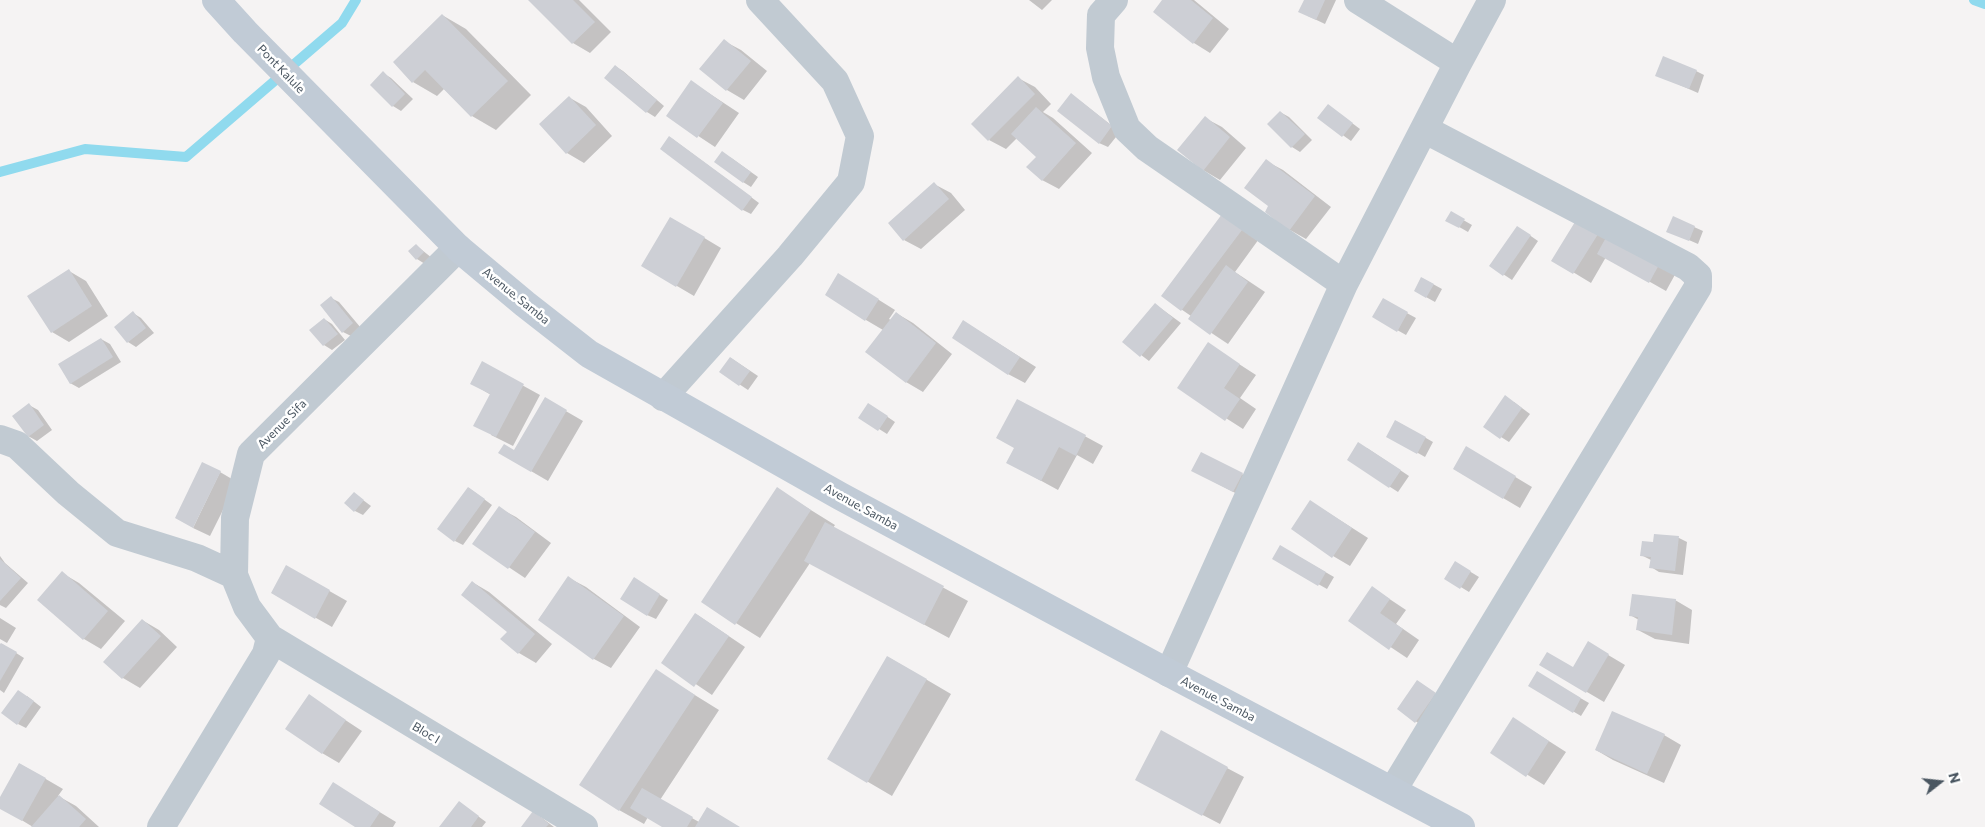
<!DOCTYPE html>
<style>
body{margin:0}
#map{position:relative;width:1985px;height:827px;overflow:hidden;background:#f5f3f3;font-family:Commissioner,sans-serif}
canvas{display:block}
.north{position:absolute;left:1915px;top:757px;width:50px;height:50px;-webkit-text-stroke:4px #fff;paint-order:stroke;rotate:74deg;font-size:14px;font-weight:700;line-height:20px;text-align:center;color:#4a5661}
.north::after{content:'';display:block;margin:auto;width:18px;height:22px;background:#4a5661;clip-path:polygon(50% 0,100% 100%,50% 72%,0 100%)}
</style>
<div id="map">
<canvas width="1985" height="827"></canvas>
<div class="north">N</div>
</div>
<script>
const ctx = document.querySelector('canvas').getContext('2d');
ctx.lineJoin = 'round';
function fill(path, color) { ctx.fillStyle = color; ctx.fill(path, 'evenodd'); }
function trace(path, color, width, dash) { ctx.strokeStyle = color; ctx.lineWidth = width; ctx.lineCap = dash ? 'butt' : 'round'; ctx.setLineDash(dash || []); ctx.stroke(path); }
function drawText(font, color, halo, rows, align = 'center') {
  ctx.font = font + ' Commissioner,sans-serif'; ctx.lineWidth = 5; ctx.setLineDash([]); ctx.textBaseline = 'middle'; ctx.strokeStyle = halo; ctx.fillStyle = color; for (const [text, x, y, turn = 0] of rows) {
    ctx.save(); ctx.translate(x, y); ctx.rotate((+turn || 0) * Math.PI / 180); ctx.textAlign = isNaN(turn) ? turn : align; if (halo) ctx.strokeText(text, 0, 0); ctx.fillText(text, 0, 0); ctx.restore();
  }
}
fill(new Path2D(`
 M530 0H579L611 32 590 53 573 43Z
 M1029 0H1052L1042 10Z
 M1164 0H1194L1229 29 1210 53 1194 43 1155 11Z
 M1305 0H1336L1325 24 1308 16Z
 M442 15 466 29 531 95 496 130 472 116 444 89 437 96 413 82Z
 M724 41 741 50 767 71 744 100 727 90 701 69Z
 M615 66 623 71 664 106 655 117 647 112 606 78Z
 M1696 71 1704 75 1698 93 1657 75Z
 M383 73 391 78 413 99 401 111 393 106Z
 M1018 78 1035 87 1051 104 1043 112 1053 118 1092 153 1059 189 1042 180 1038 157 1017 138 1006 149 989 140Z
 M692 82 739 113 715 147 668 116Z
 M570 98 586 107 612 136 584 163 567 153 541 125Z
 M1079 100 1120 132 1108 147 1099 143Z
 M1336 111 1360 129 1351 141 1319 118Z
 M1280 112 1289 117 1312 140 1300 152 1292 147 1269 124Z
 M1205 118 1222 127 1246 148 1220 180 1203 170Z
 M670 137 759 203 751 214 743 210Z
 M730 157 758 177 751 187 743 182Z
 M1266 161 1283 170 1331 207 1306 239 1290 230 1270 206Z
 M934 184 951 193 965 210 921 249 904 240Z
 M1228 208 1264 232 1235 272 1265 292 1228 344 1189 318 1191 316 1162 296Z
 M1451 213 1472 225 1468 232 1447 220Z
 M671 218 721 248 694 296 643 266Z
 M1674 218 1703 231 1698 244 1675 234Z
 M1578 219 1677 271 1666 291 1606 257 1591 283 1553 260Z
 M1525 232 1538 241 1512 280 1491 266Z
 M417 246 432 258 425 264 417 259 410 252Z
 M69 271 86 281 108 316 69 342 52 332Z
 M1422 278 1442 289 1435 302 1415 291Z
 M855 285 895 310 889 319 891 320 896 313 913 323 952 354 923 392 906 382 883 330 866 320Z
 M331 298 339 302 361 328 351 336 343 332Z
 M1383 300 1416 318 1406 335 1374 317Z
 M1155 304 1181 323 1149 361 1124 342Z
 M133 313 141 318 154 333 136 347 128 342 116 327Z
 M324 319 332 324 345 340 332 350 324 345 311 330Z
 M963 321 1036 367 1025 383 1008 374Z
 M101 339 110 344 121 362 79 388 70 383Z
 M1208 344 1256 375 1240 398 1256 409 1243 429 1179 388Z
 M731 358 758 376 748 390 721 372Z
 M482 363 540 395 513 446 491 435V395L471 383Z
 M545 399 583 421 548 481 500 453 514 451Z
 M1018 400 1103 446 1093 464 1077 455 1058 490 1025 472 1016 448Z
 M1514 402 1530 414 1509 442 1485 427Z
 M29 405 38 410 52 430 37 441 28 436Z
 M876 409 895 422 887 434 860 417Z
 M1396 421 1433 442 1425 457 1388 436Z
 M1367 448 1409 476 1398 492 1348 460Z
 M1467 448 1532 487 1520 508 1454 469Z
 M220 472 237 482 210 536 193 528Z
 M1242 474 1250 479 1241 496 1201 475Z
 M469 488 492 505 463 545 455 541Z
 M777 489 835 525 833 528 968 601 949 638 810 563 760 638 702 602Z
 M355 494 371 506 363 515 355 511Z
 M1310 501 1368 538 1350 566 1333 556Z
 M499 508 516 517 551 543 525 578 474 544Z
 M1655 535 1679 538 1687 542 1683 575 1659 572 1651 567V560L1641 555 1654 544Z
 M1280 546 1334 577 1327 589 1274 559Z
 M0 556 5 563 28 583 6 608 0 605Z
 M1456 563 1479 577 1469 592 1446 578Z
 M287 567 347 601 332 627 272 593Z
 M62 573 79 583 125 621 101 649 84 639 39 600Z
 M569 578 586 587 640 627 611 668 594 659 539 619Z
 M472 582 489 592 552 644 536 663 519 653 502 639 508 632Z
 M643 584 668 600 656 619 647 615Z
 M1373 588 1406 610 1396 624 1419 640 1407 658 1350 620Z
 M1675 600 1692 610 1689 644 1655 639 1638 630 1639 620 1630 615Z
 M696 614 745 647 712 695 663 662Z
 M0 618 16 628 7 643 0 639Z
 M142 620 159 630 177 647 140 688 123 678 105 662Z
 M1588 643 1625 665 1604 702 1541 665 1574 668Z
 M2 644 24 658 4 693 0 690V647Z
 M888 657 951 694 892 796 829 759Z
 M656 671 719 710 660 800 699 822 739 827H665L648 817 644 824 619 810Z
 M1537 673 1589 703 1581 716 1530 686Z
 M1417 682 1443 699 1424 727 1398 709Z
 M27 696 41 707 26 728 18 724Z
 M309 696 362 731 339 763 322 753Z
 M1530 729 1566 752 1544 785 1492 753Z
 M1664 735 1681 745 1664 783 1613 760 1596 750Z
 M20 764 63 789 58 796 76 806 99 827H33L0 807V800Z
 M1227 768 1244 777 1220 824 1153 789Z
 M350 794 396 822 393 827H357Z
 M467 808 486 822 482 827H441Z
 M533 813 542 818 554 827H523Z`), '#0003');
trace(new Path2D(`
 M1974 0 1985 4
 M0 172 85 149 186 157 342 23 356 0`), '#90daee', 10);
fill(new Path2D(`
 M528 0H573L595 22 572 44Z
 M1162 0H1191L1213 18 1193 44 1153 12Z
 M1304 0H1325L1316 20 1298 12Z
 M442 14 508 81 471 117 425 70 412 83 393 62Z
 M724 39 751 61 726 91 699 69Z
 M1663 56 1697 70 1689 89 1655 76Z
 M615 65 657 100 646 113 604 78Z
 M383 71 405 94 392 107 370 85Z
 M1018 76 1035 94 988 141 971 124Z
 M691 80 723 103 697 138 666 116Z
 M1071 93 1112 126 1099 144 1057 111Z
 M569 96 596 125 566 154 539 124Z
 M1328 104 1353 123 1342 137 1317 118Z
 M1036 107 1076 143 1042 181 1026 167 1036 157 1011 134Z
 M1280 111 1305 134 1291 148 1267 124Z
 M1205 116 1230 137 1203 171 1177 150Z
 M669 136 752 197 742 211 660 149Z
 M722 151 751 172 743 183 714 162Z
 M1266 159 1315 196 1289 231 1265 212 1268 206 1244 188Z
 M934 182 949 199 903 241 888 223Z
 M1228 206 1248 222 1181 311 1161 296Z
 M1451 211 1465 219 1459 228 1445 221Z
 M1673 216 1695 226 1689 241 1666 232Z
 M670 217 705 237 676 287 641 266Z
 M1578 217 1600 231 1573 274 1551 261Z
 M1517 226 1531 235 1503 276 1489 266Z
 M1609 232 1661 261 1649 283 1597 254Z
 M416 244 424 252 416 260 408 251Z
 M1226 265 1248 282 1210 335 1188 319Z
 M69 269 92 306 51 333 27 296Z
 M838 273 879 299 865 321 825 295Z
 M1421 277 1434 284 1426 298 1414 291Z
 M331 296 353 323 342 333 320 305Z
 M1383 298 1408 312 1397 332 1372 317Z
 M1155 303 1173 318 1140 357 1122 342Z
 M133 311 146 328 127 343 114 327Z
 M896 312 936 343 906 383 865 352Z
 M324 318 338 334 323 346 309 330Z
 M963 320 1020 357 1008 375 952 338Z
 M101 338 113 357 70 384 58 364Z
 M1208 342 1240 364 1224 388 1240 399 1225 421 1177 388Z
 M730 357 750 371 739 386 719 372Z
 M482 361 524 384 496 437 473 426 490 394 470 384Z
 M1505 395 1522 408 1500 439 1483 427Z
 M545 397 567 410 531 472 498 453 504 444 514 450Z
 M1017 399 1086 435 1076 456 1059 447 1041 481 1006 463 1014 448 996 438Z
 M29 403 44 425 28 437 12 416Z
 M868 403 888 416 878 431 858 418Z
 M1395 420 1426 437 1417 454 1386 437Z
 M1358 442 1401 470 1389 488 1347 460Z
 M1466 446 1516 476 1503 499 1453 469Z
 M1201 452 1243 473 1233 492 1191 471Z
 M202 462 221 471 193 528 175 518Z
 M468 487 485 499 454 542 437 529Z
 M777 487 811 510 735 625 701 602Z
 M354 492 364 500 354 512 344 503Z
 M1310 500 1352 528 1332 558 1291 529Z
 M499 506 535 532 508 569 472 544Z
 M825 522 944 586 924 625 804 561Z
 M1654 534 1679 536 1675 571 1649 568 1651 557 1640 556 1642 541 1653 542Z
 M1280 545 1326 572 1318 586 1272 559Z
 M0 559 21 578 0 601Z
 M1455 561 1471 571 1460 589 1444 579Z
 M286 565 330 590 315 619 271 593Z
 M62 571 108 611 83 640 37 600Z
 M568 576 624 616 593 660 538 620Z
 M634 577 660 594 647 616 620 599Z
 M472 581 535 634 518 654 500 639 507 632 461 595Z
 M1372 586 1390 599 1380 613 1403 629 1389 650 1348 621Z
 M1632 594 1676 599 1672 635 1636 630 1638 617 1629 616Z
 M695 613 729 636 694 687 661 663Z
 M142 619 161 636 122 679 103 662Z
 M1588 641 1609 654 1586 693 1539 665 1547 652 1573 667Z
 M1 643 17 652 0 681V644Z
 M887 656 927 679 867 783 827 759Z
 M656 669 695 695 619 811 579 785Z
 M1537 671 1581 698 1573 713 1528 686Z
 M1417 680 1436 693 1415 723 1397 709Z
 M18 690 34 701 17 725 1 713Z
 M309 694 346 720 322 754 285 729Z
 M1612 711 1665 734 1647 774 1595 750Z
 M1513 717 1549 741 1526 777 1490 753Z
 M1161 730 1228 767 1202 816 1135 780Z
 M19 763 46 778 22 821 0 809V797Z
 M333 782 380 812 370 827H355L319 804Z
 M642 788 693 817 687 827H662L630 808Z
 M59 795 86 819 79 827H31Z
 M459 801 479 816 471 827H439Z
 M707 807 740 827H695Z
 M533 811 549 824 546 827H521Z`), '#cdcfd5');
trace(new Path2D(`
 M1114 0 1101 15 1100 48 1106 77 1127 129 1147 148 1344 284
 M1458 63 1492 0
 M663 397 790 256 851 182 860 136 835 81 760 0
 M0 439 17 445 68 493 117 533 197 558 234 575
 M270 638 584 827
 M1169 673 1344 284 1458 63 1358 0
 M1393 790 1698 287V276L1688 267 1424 129
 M161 827 266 654 270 638 247 607 234 575 235 518 251 454 458 248`), '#c1cad2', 28);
trace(new Path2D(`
 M216 0 245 32 458 248 525 304 589 354 840 496 1169 673 1461 827`), '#c1cbd6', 28);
drawText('12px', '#4a5661', '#fff', [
 ["Pont Kalule",281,69,46],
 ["Avenue. Samba",516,296,39],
 ["Avenue Sifa",282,424,-45],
 ["Avenue. Samba",861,507,29],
 ["Avenue. Samba",1218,699,28],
 ["Bloc I",426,733,31]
]);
</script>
